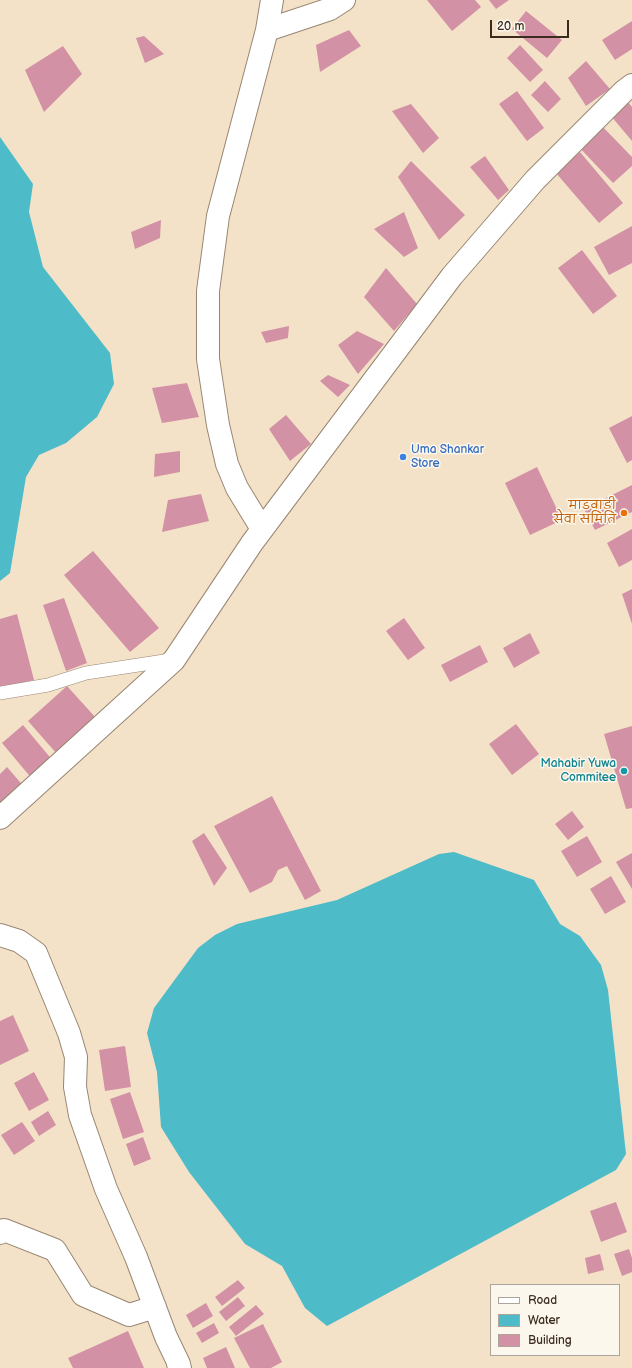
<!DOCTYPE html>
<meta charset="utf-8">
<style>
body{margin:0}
#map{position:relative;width:632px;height:1368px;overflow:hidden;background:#f4e2c8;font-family:"Balsamiq Sans",sans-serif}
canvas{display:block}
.legend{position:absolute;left:490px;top:1284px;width:130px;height:72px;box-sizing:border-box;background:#fbf7ec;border:1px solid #aea59a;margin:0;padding:5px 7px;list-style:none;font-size:12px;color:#3b2a1e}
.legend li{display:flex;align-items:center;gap:8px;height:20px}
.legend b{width:20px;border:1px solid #aea59a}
.scale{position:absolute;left:490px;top:20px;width:79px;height:18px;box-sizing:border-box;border:2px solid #3b2a1e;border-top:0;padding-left:5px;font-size:12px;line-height:14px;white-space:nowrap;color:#3b2a1e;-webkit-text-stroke:3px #fbf7ec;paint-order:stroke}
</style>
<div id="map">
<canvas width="632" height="1368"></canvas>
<ul class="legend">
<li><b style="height:5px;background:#fff"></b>Road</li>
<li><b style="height:11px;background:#4ebbc8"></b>Water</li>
<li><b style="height:11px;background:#d291a5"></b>Building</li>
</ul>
<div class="scale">20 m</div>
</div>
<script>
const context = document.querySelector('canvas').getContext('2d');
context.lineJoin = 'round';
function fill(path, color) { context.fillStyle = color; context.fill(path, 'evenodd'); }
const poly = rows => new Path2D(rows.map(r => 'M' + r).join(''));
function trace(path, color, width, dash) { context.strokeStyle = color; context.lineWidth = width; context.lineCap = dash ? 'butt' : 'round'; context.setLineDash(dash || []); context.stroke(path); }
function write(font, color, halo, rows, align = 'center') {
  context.font = font + ' "Balsamiq Sans","Playpen Sans Deva",sans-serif'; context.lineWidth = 3; context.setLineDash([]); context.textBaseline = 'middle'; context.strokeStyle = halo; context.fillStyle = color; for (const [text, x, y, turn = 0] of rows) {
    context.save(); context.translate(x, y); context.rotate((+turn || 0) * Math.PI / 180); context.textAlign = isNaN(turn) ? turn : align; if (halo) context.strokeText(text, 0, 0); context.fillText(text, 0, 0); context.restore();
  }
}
fill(poly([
 [0,137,33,184,29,212,43,267,110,353,114,384,97,417,66,443,39,455,26,477,10,573,0,581],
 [454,852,534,880,560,924,580,936,601,965,608,990,626,1154,616,1170,327,1326,305,1308,282,1266,245,1244,189,1172,161,1127,157,1072,147,1033,154,1008,198,948,215,935,237,924,337,900,439,854]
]), '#4ebbc8');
fill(poly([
 [427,0,475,0,481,7,452,31],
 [489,0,509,0,496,9],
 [526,11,562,40,547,58,512,29],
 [632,21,632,49,615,60,602,40],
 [349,30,361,46,320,72,316,45],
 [144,36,164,54,145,63,136,38],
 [520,45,543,70,530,82,507,58],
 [63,46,82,74,44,112,25,70],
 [586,61,610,89,586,106,568,78],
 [545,81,561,99,548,112,531,95],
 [517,91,544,128,527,141,499,104],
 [628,102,632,107,632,141,611,116],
 [411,104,439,138,423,153,392,111],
 [600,124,632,157,632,166,613,183,577,145],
 [580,152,623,203,599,223,556,173],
 [485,156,509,190,498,200,470,167],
 [411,161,465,215,439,240,398,177],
 [404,212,418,248,404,257,374,229],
 [161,220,160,238,135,249,131,232],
 [632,226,632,263,609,275,594,247],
 [582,250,617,296,593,314,558,268],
 [386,268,417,304,394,331,364,297],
 [289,326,288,338,266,343,261,332],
 [357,331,384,344,358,374,338,345],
 [328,375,350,385,338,397,320,381],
 [187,383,199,417,162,423,152,388],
 [286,415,311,444,290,461,269,429],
 [632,416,632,460,627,463,609,428],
 [180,451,180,472,154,477,155,454],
 [537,467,562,520,530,535,505,483],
 [632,485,632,512,595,530,584,509],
 [201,494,209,521,162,532,168,500],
 [632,529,632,560,619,567,607,543],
 [93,551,159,628,130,652,64,575],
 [632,589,632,624,622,594],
 [64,598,87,663,66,671,43,605],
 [17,614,34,680,0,688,0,619],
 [404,618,425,648,408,660,386,631],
 [530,633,540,653,514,668,503,648],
 [480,645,488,662,450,682,441,665],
 [67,686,96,718,57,754,28,721],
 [516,724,539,754,512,775,489,744],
 [23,725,54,762,33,780,2,743],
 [632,726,632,808,626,809,604,734],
 [7,767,26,789,0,804,0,774],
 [272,796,321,891,305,900,287,866,278,870,272,882,250,893,214,826],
 [572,811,584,827,568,840,555,824],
 [204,833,227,868,214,886,192,841],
 [587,836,602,862,577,877,561,851],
 [632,853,632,889,616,862],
 [611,876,626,902,605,914,590,889],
 [13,1015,29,1051,0,1065,0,1021],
 [125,1046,131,1087,105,1091,99,1050],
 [34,1072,49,1100,29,1111,14,1083],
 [130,1092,144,1132,123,1139,110,1099],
 [48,1111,56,1125,39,1136,31,1122],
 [22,1122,35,1141,14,1155,1,1135],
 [143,1137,151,1159,134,1166,126,1144],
 [616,1202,627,1232,601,1242,590,1211],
 [629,1249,632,1258,632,1272,622,1276,614,1254],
 [600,1254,604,1270,588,1274,585,1258],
 [238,1280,245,1288,222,1306,215,1297],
 [238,1297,245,1306,226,1321,219,1312],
 [206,1303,213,1316,193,1328,186,1315],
 [256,1305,264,1314,236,1336,229,1327],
 [214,1323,219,1333,202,1343,196,1333],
 [263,1324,282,1362,271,1368,250,1368,234,1338],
 [128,1331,144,1368,73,1368,68,1358],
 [226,1347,235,1368,207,1368,203,1358]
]), '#d291a5');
const lane = poly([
 [0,693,48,685,86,673,171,660]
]);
const street = poly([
 [267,30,330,9,344,0],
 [262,529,237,488,227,464,218,425,208,359,208,291,218,216,267,30,272,0],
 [0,818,174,660,252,543,452,276,535,180,624,91,632,85],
 [0,935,19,941,36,953,69,1033,76,1057,75,1087,80,1115,106,1189,136,1257,166,1337,179,1364,178,1364,180,1368],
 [0,1233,4,1230,55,1250,83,1295,129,1315,155,1307]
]);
trace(lane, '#988673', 14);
trace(street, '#988673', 24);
trace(lane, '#fff', 13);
trace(street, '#fff', 22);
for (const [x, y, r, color] of [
 [403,457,4,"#3f7fe0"],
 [624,513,4,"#e8710a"],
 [624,771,4,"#0f9aa8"]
]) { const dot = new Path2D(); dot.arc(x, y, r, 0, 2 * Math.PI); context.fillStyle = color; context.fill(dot); trace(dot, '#fbf7ec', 1.5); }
write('12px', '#366cbe', '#fbf7ec', [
 ["Uma Shankar",411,450],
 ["Store",411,464]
], 'left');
write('12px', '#c56008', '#fbf7ec', [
 ["माडवाडी",616,506],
 ["सेवा समिति",616,520]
], 'right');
write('12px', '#0d838f', '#fbf7ec', [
 ["Mahabir Yuwa",616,764],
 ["Commitee",616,778]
], 'right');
</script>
